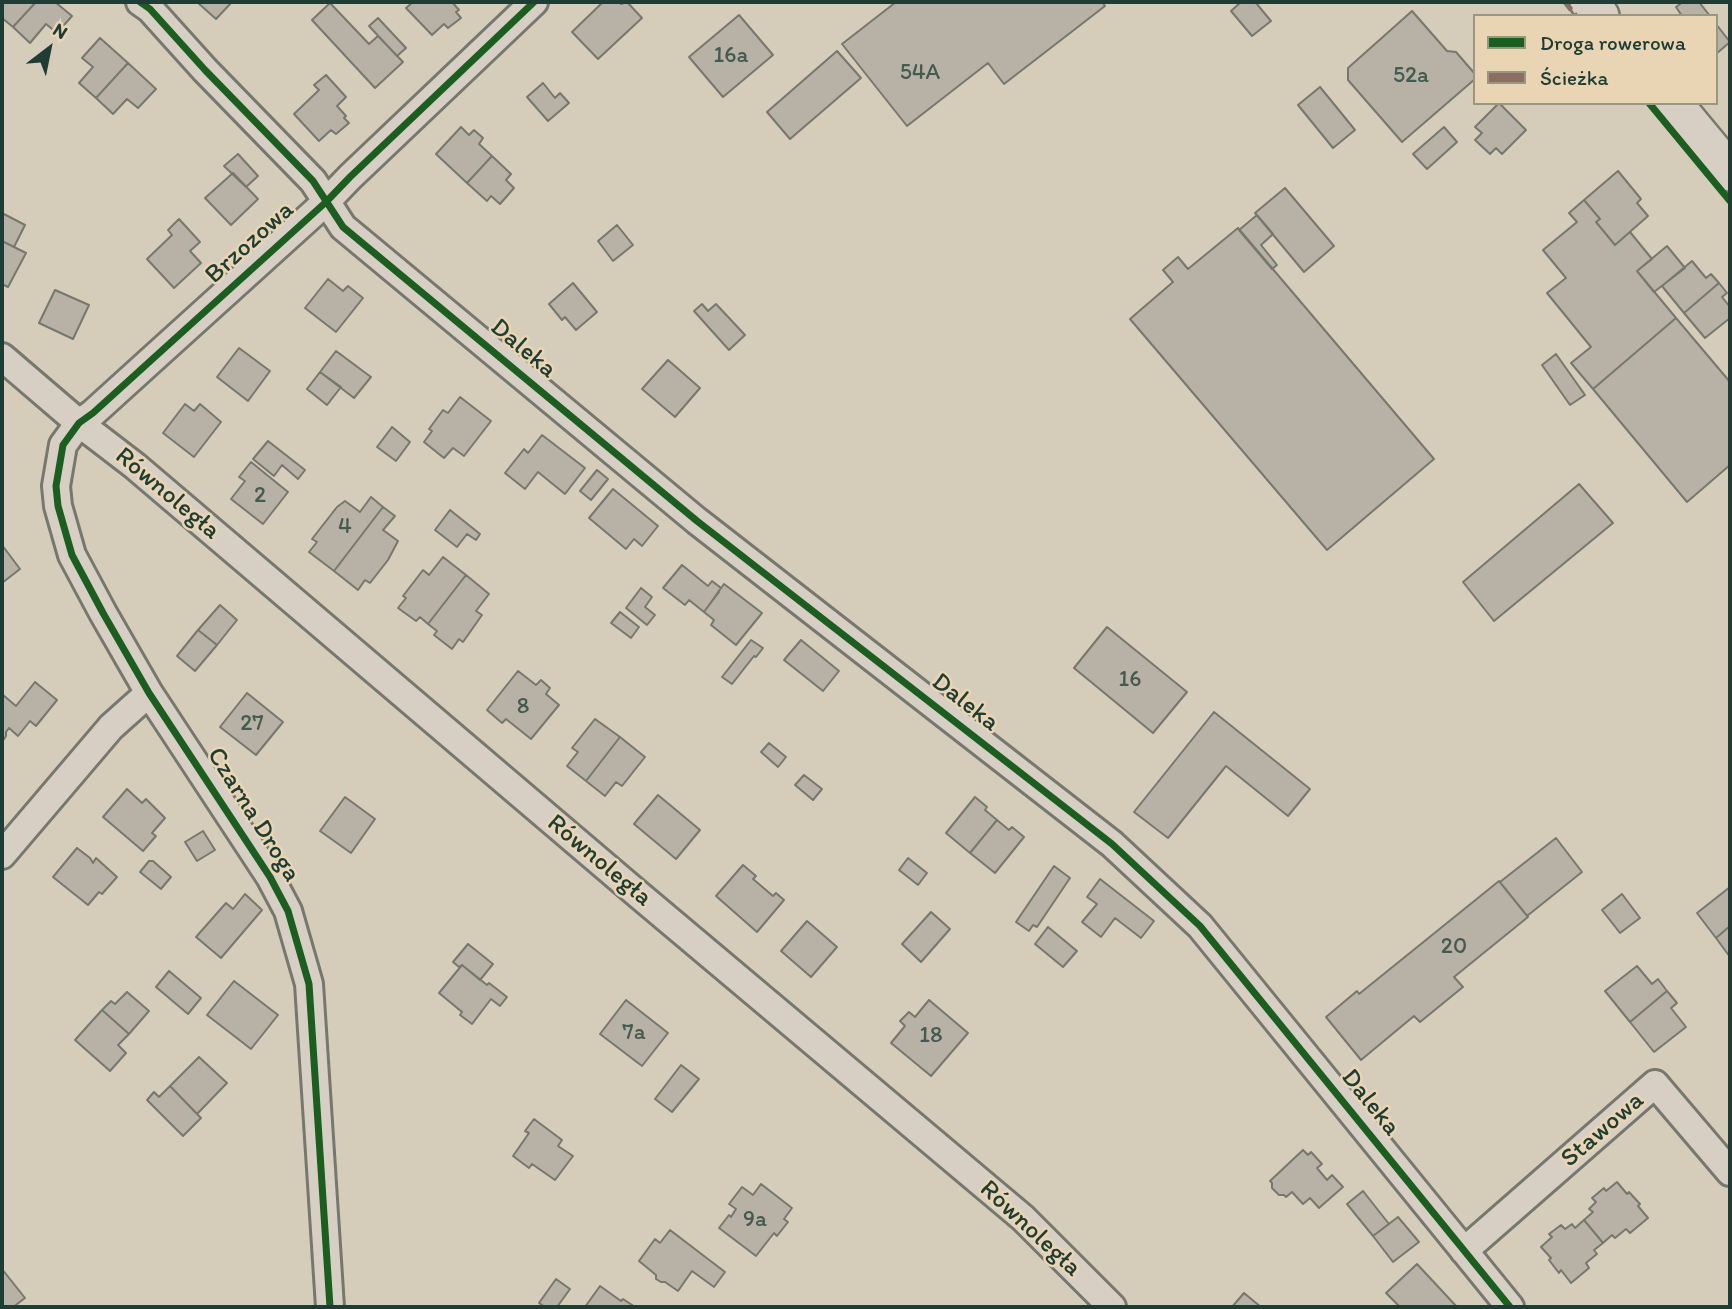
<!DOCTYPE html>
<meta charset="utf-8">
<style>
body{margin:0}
#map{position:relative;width:1732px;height:1309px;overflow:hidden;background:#d5ccba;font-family:Itim,sans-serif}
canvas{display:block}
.frame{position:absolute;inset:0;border:4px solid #1f3d34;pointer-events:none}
.legend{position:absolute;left:1473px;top:14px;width:245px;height:91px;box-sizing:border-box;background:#e9d5b3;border:2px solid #989880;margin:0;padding:9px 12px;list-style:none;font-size:21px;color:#1f3d34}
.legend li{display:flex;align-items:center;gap:14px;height:35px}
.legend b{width:35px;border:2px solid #989880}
.north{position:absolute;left:14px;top:14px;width:70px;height:70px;-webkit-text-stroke:5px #e9d5b3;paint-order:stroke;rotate:32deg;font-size:19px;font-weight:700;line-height:28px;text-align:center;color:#1f3d34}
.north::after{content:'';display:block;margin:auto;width:24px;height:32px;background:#1f3d34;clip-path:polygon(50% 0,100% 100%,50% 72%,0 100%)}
</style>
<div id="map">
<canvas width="1732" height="1309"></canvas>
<div class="frame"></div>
<ul class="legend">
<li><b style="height:9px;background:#1b5e20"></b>Droga rowerowa</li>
<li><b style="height:9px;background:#8d6e63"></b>Ścieżka</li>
</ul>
<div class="north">N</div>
</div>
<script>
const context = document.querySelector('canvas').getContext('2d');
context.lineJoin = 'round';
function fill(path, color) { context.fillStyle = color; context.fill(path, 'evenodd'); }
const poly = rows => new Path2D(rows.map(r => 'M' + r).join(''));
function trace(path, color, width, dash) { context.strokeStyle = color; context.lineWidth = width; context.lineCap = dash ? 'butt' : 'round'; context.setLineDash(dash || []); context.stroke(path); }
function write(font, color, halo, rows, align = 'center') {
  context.font = font + ' Itim,sans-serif'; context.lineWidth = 5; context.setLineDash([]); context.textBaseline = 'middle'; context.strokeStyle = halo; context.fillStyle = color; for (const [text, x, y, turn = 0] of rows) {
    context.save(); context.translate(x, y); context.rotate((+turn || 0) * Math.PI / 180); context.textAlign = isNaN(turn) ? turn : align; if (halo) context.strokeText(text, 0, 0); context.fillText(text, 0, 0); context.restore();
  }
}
const building = poly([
 [4,2,36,2,13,27,2,18,2,4,4,2],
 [36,2,55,2,72,16,57,33,46,24,30,43,13,27,36,2],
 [197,2,232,2,216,19,197,2],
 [413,2,452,2,459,10,456,12,461,18,448,28,444,24,432,35,406,8,413,2],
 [603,2,618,2,621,4,627,2,642,18,598,59,572,32,603,2],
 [896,2,1102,2,1105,6,1004,84,988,63,907,126,842,44,896,2],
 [1241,2,1258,2,1256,3,1271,21,1252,36,1231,11,1241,2],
 [1683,2,1699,2,1710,16,1682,16,1676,7,1683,2],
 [330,3,369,44,378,36,403,62,375,88,312,20,330,3],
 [1412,11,1447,51,1456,52,1475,74,1475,79,1402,142,1348,80,1348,68,1412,11],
 [739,15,773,55,723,97,689,57,739,15],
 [378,18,406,48,397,56,369,26,378,18],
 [1716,24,1730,42,1716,54,1716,24],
 [100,38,128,63,96,98,79,83,93,67,82,58,100,38],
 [837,51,861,78,790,139,767,112,837,51],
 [128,63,156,89,138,108,127,99,113,114,96,98,128,63],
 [326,75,346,97,337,106,346,116,344,118,349,123,336,134,331,130,319,141,294,114,319,90,314,85,326,75],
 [543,83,555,98,560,93,569,103,548,121,527,97,543,83],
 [1320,87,1355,130,1333,148,1298,105,1320,87],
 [1499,103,1526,130,1502,154,1496,148,1490,154,1475,140,1482,133,1475,127,1499,103],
 [461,127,469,135,474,130,483,138,479,144,492,156,467,183,436,154,461,127],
 [1444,127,1457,142,1427,169,1413,154,1444,127],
 [238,154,258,176,246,187,224,166,238,154],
 [492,156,511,174,506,180,514,188,500,204,491,196,487,201,467,183,492,156],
 [1618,171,1641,199,1637,203,1648,216,1615,245,1596,222,1600,219,1584,200,1618,171],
 [233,173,258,199,231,225,205,198,233,173],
 [1285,188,1334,246,1304,272,1255,213,1285,188],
 [1584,200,1600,219,1596,222,1615,245,1630,232,1652,259,1637,271,1676,318,1593,389,1571,363,1591,347,1547,293,1566,278,1543,250,1577,222,1569,213,1584,200],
 [2,213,25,225,14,247,2,241,2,213],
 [1257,215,1273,234,1261,245,1277,265,1272,269,1239,230,1257,215],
 [179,219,200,242,190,251,201,263,174,288,147,259,172,235,168,230,179,219],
 [617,225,633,245,613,261,598,241,617,225],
 [1238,228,1434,459,1327,550,1130,319,1173,282,1163,270,1178,257,1188,269,1238,228],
 [2,241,26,253,8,287,2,284,2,241],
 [1667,246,1685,268,1654,292,1637,271,1667,246],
 [1692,261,1706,278,1711,274,1719,283,1684,313,1662,286,1692,261],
 [328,279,343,291,348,286,363,298,336,332,305,308,328,279],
 [573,283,597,312,576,330,565,317,562,320,549,304,573,283],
 [1719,283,1727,293,1722,297,1730,307,1730,318,1705,338,1684,313,1719,283],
 [55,290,89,305,73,339,39,323,55,290],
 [702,304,708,311,716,304,745,335,729,350,694,311,702,304],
 [1676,318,1730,382,1730,465,1687,502,1593,389,1676,318],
 [239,348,270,371,248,401,217,377,239,348],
 [336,351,371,377,354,398,320,372,336,351],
 [1556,354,1585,395,1570,405,1542,365,1556,354],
 [668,360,700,388,675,417,642,389,668,360],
 [320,372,341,387,327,405,307,389,320,372],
 [460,397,491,421,464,456,453,448,444,458,424,442,432,431,429,429,443,410,448,413,460,397],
 [185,404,194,411,200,404,221,422,194,457,163,433,185,404],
 [392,427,410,442,396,461,377,447,392,427],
 [542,435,585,468,565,494,538,472,525,489,505,473,524,449,528,453,542,435],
 [268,441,305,470,298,479,282,465,274,476,253,459,268,441],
 [251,462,288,492,263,524,231,499,245,481,239,477,251,462],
 [597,470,608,479,591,500,580,491,597,470],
 [1579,484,1613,523,1494,621,1463,582,1579,484],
 [613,489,658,526,642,546,634,539,626,549,589,518,613,489],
 [371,497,383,507,334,571,309,552,317,542,312,539,337,507,345,501,360,512,371,497],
 [383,507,395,516,383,530,398,541,388,560,370,583,365,580,358,590,334,571,383,507],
 [450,510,480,534,476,540,467,534,457,547,435,530,450,510],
 [2,545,20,569,2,583,2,545],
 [443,557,466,575,428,624,420,617,416,621,398,608,406,598,403,596,423,570,429,575,443,557],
 [682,565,708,586,712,581,721,588,718,592,719,592,704,612,689,600,685,605,663,588,682,565],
 [466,575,489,594,476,611,482,615,463,642,459,639,452,649,434,635,437,631,428,624,466,575],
 [724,584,762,613,736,645,711,625,714,620,704,612,724,584],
 [641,588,652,597,645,607,655,615,647,625,626,608,641,588],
 [220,605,237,620,217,645,198,630,220,605],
 [620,612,639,627,631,638,611,623,620,612],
 [1107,627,1187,692,1153,733,1074,668,1107,627],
 [198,630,217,645,195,671,177,656,198,630],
 [751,640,763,648,756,657,754,656,732,684,722,677,751,640],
 [801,640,839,671,823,691,784,660,801,640],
 [518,671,536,685,541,680,550,688,546,694,559,705,531,739,506,719,502,723,487,710,518,671],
 [35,682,57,700,36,726,30,721,18,736,9,728,6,732,6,736,2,742,2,697,3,695,16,706,35,682],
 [247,693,283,722,256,755,220,727,247,693],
 [1214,712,1310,789,1288,816,1226,766,1168,838,1134,812,1214,712],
 [595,719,620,737,586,781,567,766,578,752,572,748,595,719],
 [620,737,645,757,622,786,616,782,605,796,586,781,620,737],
 [769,743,786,757,778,767,761,752,769,743],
 [804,775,822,789,813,800,795,785,804,775],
 [127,789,142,803,146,799,165,818,152,833,156,836,143,851,103,817,127,789],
 [658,795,700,830,676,859,634,824,658,795],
 [345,797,375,819,351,853,320,831,345,797],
 [975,797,987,807,985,810,997,820,970,853,946,833,975,797],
 [997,820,1009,830,1012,827,1024,837,995,873,970,853,997,820],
 [203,831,215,850,197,861,185,842,203,831],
 [1556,838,1582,872,1527,916,1500,882,1556,838],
 [77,848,90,858,93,863,96,858,117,877,102,894,99,892,88,905,53,877,77,848],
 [908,858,927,873,918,885,899,870,908,858],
 [149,861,153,861,171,877,161,889,140,872,149,861],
 [743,865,756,876,753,879,773,896,776,893,784,900,757,932,716,896,743,865],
 [1054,866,1070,878,1037,927,1033,925,1029,931,1016,922,1054,866],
 [1100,879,1154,921,1141,938,1115,918,1101,937,1082,922,1097,904,1087,897,1100,879],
 [1499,881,1528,917,1454,977,1463,987,1420,1022,1414,1016,1361,1060,1326,1017,1357,991,1359,994,1499,881],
 [1730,887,1730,926,1716,938,1697,913,1730,887],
 [245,894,262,910,221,958,196,937,226,903,233,909,245,894],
 [1622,894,1640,918,1620,933,1602,910,1622,894],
 [931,912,950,929,921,962,902,944,931,912],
 [807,921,837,947,811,977,781,951,807,921],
 [1730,926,1730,957,1716,938,1730,926],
 [1048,927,1077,951,1063,967,1035,944,1048,927],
 [468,944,493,964,480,980,462,965,459,967,453,962,468,944],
 [462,965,487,985,489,983,507,997,500,1006,491,999,472,1024,460,1015,462,1012,439,993,462,965],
 [1637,966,1652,984,1658,979,1667,991,1630,1022,1605,991,1637,966],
 [169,971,201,998,188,1014,156,987,169,971],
 [234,981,278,1015,251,1049,207,1015,234,981],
 [1667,991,1677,1003,1671,1008,1686,1027,1654,1052,1630,1022,1667,991],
 [127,992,149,1011,129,1034,102,1010,111,1001,115,1004,127,992],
 [626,1000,668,1033,642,1066,600,1034,626,1000],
 [929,1000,968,1033,931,1076,891,1043,905,1026,900,1021,909,1012,915,1017,929,1000],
 [102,1010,129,1034,118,1045,126,1053,110,1071,75,1040,102,1010],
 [199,1057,227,1083,197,1114,170,1086,199,1057],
 [681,1065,699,1079,672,1112,655,1099,681,1065],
 [170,1086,201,1118,183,1136,147,1100,154,1092,159,1097,170,1086],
 [534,1119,562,1140,558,1146,573,1156,555,1180,532,1164,529,1168,513,1156,529,1133,525,1131,534,1119],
 [1303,1150,1308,1155,1311,1152,1322,1164,1317,1168,1327,1180,1332,1175,1343,1187,1319,1208,1310,1198,1303,1204,1292,1192,1286,1197,1284,1195,1279,1195,1272,1188,1272,1183,1270,1181,1303,1150],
 [1617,1182,1627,1194,1629,1192,1640,1204,1638,1206,1648,1218,1630,1233,1626,1229,1615,1238,1612,1235,1603,1243,1584,1220,1593,1212,1589,1209,1596,1202,1592,1198,1604,1188,1606,1191,1617,1182],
 [761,1184,792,1208,784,1219,788,1222,777,1236,774,1233,756,1256,719,1228,729,1215,731,1217,736,1209,729,1204,742,1187,753,1195,761,1184],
 [1363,1191,1389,1224,1373,1236,1347,1204,1363,1191],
 [1398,1217,1419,1242,1393,1262,1373,1236,1398,1217],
 [1584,1220,1603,1243,1594,1250,1597,1254,1586,1263,1589,1268,1571,1283,1561,1270,1559,1273,1549,1260,1551,1258,1541,1247,1552,1237,1549,1234,1561,1225,1565,1229,1572,1224,1575,1228,1584,1220],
 [670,1230,725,1272,714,1287,692,1271,678,1291,665,1282,661,1282,656,1279,656,1275,639,1261,655,1239,660,1243,670,1230],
 [1417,1264,1457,1307,1400,1307,1386,1293,1417,1264],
 [2,1269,25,1298,13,1307,2,1307,2,1269],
 [556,1279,570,1289,557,1307,545,1307,539,1303,556,1279],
 [600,1286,621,1301,623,1299,635,1307,585,1307,600,1286],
 [1244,1293,1261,1307,1232,1307,1244,1293]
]);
fill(building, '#b7b2a5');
trace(building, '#76786e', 2);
const minor = poly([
 [140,2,150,9,205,70,313,181,343,227,697,521,1112,844,1200,926,1510,1307],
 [2,357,79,423,135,466,639,895,1023,1218,1112,1307],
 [2,855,111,727,149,693],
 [1464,1251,1655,1084,1730,1172],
 [330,1307,309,984,288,911,270,877,149,693,103,613,72,555,58,506,56,486,63,445,79,423,93,413,147,364,326,202,350,177,534,2]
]);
const secondary = poly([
 [1589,2,1600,16],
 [1673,103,1730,172]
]);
trace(minor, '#76786e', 32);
trace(secondary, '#76786e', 42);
trace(minor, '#d7cfc3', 26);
trace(secondary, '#d7cfc3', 37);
trace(poly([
 [1565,2,1576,16]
]), '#8d6e63', 5, [10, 5]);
trace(poly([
 [140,2,150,9,205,70,313,181,343,227,697,521,1112,844,1200,926,1510,1307],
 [1649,103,1730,201],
 [330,1307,309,984,288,911,270,877,149,693,103,613,72,555,58,506,56,486,63,445,79,423,93,413,147,364,326,202,350,177,534,2]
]), '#1b5e20', 7);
write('23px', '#455a50', null, [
 ["16a",731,56],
 ["54A",920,73],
 ["52a",1411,76],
 ["2",260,496],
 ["4",345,527],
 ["16",1130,680],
 ["8",523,707],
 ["27",252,724],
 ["20",1454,947],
 ["7a",634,1033],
 ["18",931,1036],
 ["9a",755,1220]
]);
write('26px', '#1f3d34', '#e9d5b3', [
 ["Brzozowa",250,243,-42],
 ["Daleka",523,349,40],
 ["Równoległa",167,494,40],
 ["Daleka",965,703,38],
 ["Czarna Droga",253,815,58],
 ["Równoległa",599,861,40],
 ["Daleka",1370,1103,51],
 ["Stawowa",1603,1130,-41],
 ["Równoległa",1030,1229,43]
]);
</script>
